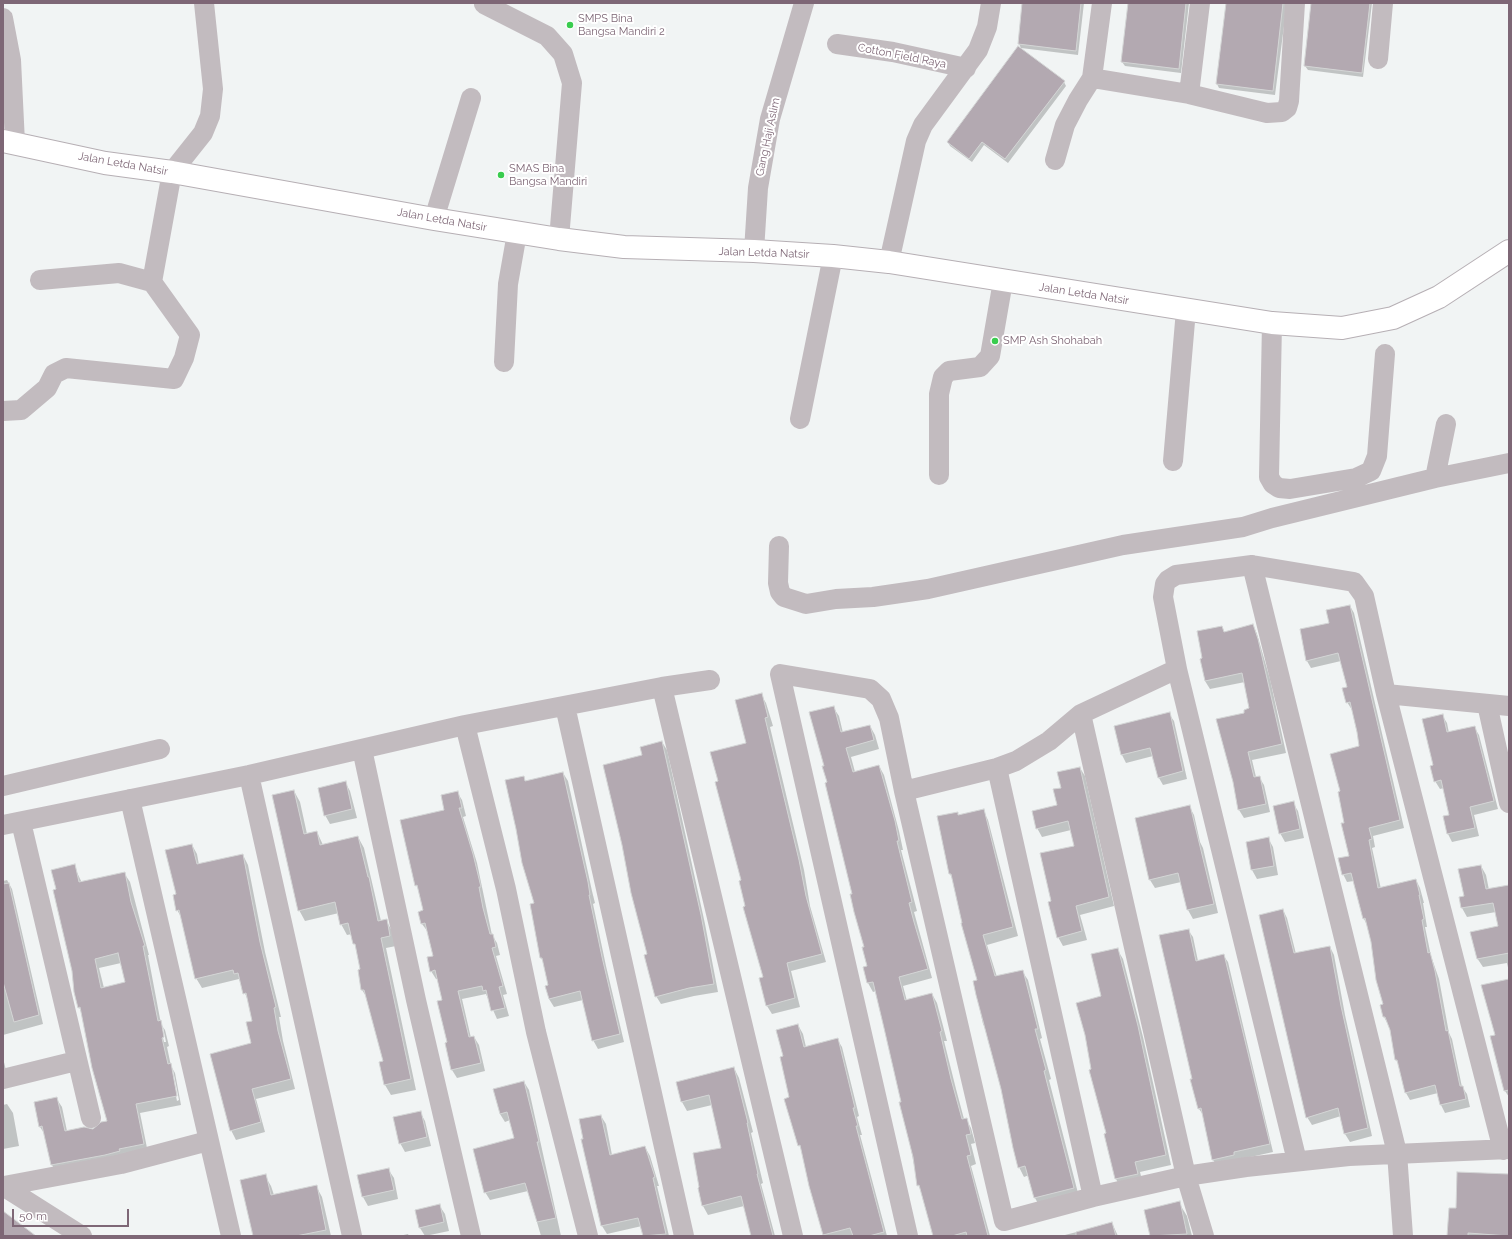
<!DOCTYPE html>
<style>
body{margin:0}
#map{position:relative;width:1512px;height:1239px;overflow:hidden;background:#f1f4f4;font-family:Raleway,sans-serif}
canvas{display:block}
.frame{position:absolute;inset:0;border:4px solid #7e6776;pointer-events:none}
.scale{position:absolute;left:12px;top:1209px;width:117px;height:18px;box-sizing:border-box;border:2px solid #7e6776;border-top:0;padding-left:5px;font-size:12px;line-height:14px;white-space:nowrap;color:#7e6776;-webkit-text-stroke:3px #fff;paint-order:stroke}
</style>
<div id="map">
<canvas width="1512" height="1239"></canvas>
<div class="frame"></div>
<div class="scale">50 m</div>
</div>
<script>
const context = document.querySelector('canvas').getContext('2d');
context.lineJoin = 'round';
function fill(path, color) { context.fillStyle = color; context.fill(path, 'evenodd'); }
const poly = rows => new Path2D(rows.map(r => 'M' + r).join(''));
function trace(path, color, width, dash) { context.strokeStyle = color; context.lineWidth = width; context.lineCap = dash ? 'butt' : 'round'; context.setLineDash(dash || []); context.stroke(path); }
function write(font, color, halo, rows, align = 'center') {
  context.font = font + ' Raleway,sans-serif'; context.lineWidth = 4; context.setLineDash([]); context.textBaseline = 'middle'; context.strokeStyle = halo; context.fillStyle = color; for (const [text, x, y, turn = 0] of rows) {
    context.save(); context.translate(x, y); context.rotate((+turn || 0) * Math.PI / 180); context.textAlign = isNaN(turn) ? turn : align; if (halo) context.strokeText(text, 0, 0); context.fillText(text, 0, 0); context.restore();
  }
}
fill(poly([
 [1024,3,1084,3,1078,55,1021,48,1019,44],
 [1129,3,1189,3,1181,73,1125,66,1122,62],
 [1227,3,1287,3,1275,95,1219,88,1217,84],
 [1312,3,1372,3,1363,77,1308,70,1305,66],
 [1064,82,1066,86,1008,163,984,145,972,162,950,146,948,142],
 [1350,606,1354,613,1404,828,1373,836,1375,847,1372,848,1381,889,1416,880,1420,888,1424,903,1423,903,1427,927,1425,927,1431,956,1439,979,1449,1033,1452,1039,1462,1087,1467,1094,1470,1107,1445,1113,1441,1105,1438,1093,1410,1100,1406,1093,1399,1065,1396,1060,1391,1030,1384,1017,1384,1005,1368,927,1364,919,1354,881,1347,882,1343,874,1350,857,1341,792,1360,746,1352,710,1347,702,1348,687,1341,661,1311,668,1307,661,1330,623],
 [1253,625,1257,634,1270,679,1286,753,1252,760,1256,777,1259,777,1264,785,1270,812,1244,818,1239,810,1245,713,1250,709,1245,682,1210,689,1205,681,1203,659,1222,627,1225,633],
 [761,695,766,703,773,726,770,727,804,870,810,906,826,962,791,971,800,1007,772,1014,767,1006,764,977,719,782,748,743],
 [833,707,839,716,843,733,870,726,875,735,879,749,851,757,855,772,879,766,884,775,899,831,903,850,901,850,917,911,914,912,932,978,903,986,907,1001,932,994,937,1003,947,1041,944,1041,956,1089,964,1119,966,1119,971,1128,975,1143,971,1144,976,1164,971,1166,990,1236,933,1236,922,1192,918,1185,902,1103,876,991,873,992,868,983,864,967,868,966,865,948,825,767],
 [1169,714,1174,721,1187,779,1163,785,1159,778,1153,756,1126,763,1122,755,1116,727],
 [1442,715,1447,723,1449,733,1474,727,1479,735,1498,809,1474,815,1479,836,1452,842,1448,834,1450,816,1444,788,1440,789,1435,781,1434,766],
 [662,742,667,750,705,924,718,992,694,996,661,1004,656,996,648,955,643,756],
 [1080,768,1085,776,1114,906,1080,915,1087,940,1063,946,1058,937,1052,902,1075,847,1071,830,1042,837,1037,828,1058,806,1062,788],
 [563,773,568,781,592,891,595,903,593,904,606,966,624,1042,598,1049,593,1040,583,1000,554,1007,549,999,550,986,544,963,541,958,523,777,526,782],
 [345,782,350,791,357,818,330,824,325,815],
 [294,791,300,802,307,834,317,832,323,845,358,837,364,848,381,921,386,920,392,931,396,946,386,948,416,1090,391,1095,385,1085,380,1063,385,1062,368,999,362,990,361,970,357,948,352,934,347,935,341,924,339,913,305,921,299,910],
 [457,792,462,800,466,816,463,817,477,863,492,935,497,943,500,955,496,956,507,994,503,995,509,1016,497,1019,486,994,462,999,471,1038,474,1037,479,1045,485,1071,457,1078,452,1070,443,1000,438,979,436,979,431,971,434,956,428,932,422,924,425,911,421,894,416,885,446,811],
 [1293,803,1298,811,1304,838,1285,842,1280,833],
 [1189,806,1194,815,1200,842,1203,848,1218,913,1193,919,1188,910,1181,882,1155,888,1150,880],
 [983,810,988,820,1018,936,987,945,997,977,1022,971,1028,980,1042,1038,1040,1039,1051,1079,1049,1080,1079,1197,1040,1207,1035,1198,1029,1175,1024,1177,1019,1167,992,1047,987,1031,983,1024,974,982,979,981,953,880,950,874,938,817,957,813,959,816],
 [1268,838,1273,847,1278,875,1257,879,1252,870],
 [192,845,197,854,199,865,243,855,248,865,265,952,281,1017,279,1017,283,1041,295,1089,256,1099,265,1132,236,1140,231,1130,252,1044,254,1021,249,1003,239,979,202,988,196,978,183,920,177,910,178,895],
 [74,866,82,883,124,873,130,882,149,955,148,955,161,1024,165,1030,169,1046,167,1047,171,1066,175,1073,181,1105,140,1113,148,1153,57,1174,52,1165,46,1136,40,1127,35,1103,56,1098,62,1107,67,1131,94,1130,108,1122,82,1014,79,1007,57,890],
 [121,963,126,982,104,988,99,968],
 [160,1025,163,1027,166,1042,164,1042],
 [170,1067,173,1070,179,1100,177,1101],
 [1481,866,1486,875,1489,890,1509,886,1509,972,1507,963,1483,967,1477,958,1499,927,1496,912,1467,917,1462,908,1460,897,1465,896],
 [7,880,12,889,43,1024,3,1035,3,881],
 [1283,910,1287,918,1296,954,1330,947,1334,955,1345,1015,1372,1136,1350,1142,1345,1134,1341,1116,1312,1125,1307,1117],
 [1188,930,1193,937,1198,961,1223,955,1228,962,1273,1152,1237,1160,1218,1167,1213,1160,1204,1116,1199,1109,1192,1080,1193,1080],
 [1117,949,1123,959,1143,1037,1171,1165,1140,1172,1143,1184,1121,1189,1116,1179,1105,1135,1107,1134,1086,1035,1102,997],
 [1509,980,1509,1097,1505,1091,1491,1037,1496,1036],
 [798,1025,803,1034,806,1047,837,1039,842,1047,859,1116,857,1117,862,1135,860,1135,887,1236,824,1236,803,1152,799,1145,784,1057],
 [3,1058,6,1070,3,1070],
 [734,1068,739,1078,753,1132,751,1133,763,1183,761,1184,775,1236,751,1236,744,1206,708,1215,703,1206,722,1149,712,1105,687,1111,682,1102,677,1083],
 [524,1082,529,1090,561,1236,541,1236,528,1191,490,1200,485,1192,515,1139,510,1120,505,1122,500,1114],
 [7,1104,13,1113,19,1146,3,1149,3,1105],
 [420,1112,425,1121,431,1146,405,1152,400,1143],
 [601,1116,606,1124,612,1155,645,1147,650,1156,659,1186,657,1186,669,1236,645,1236,642,1226,607,1234,602,1226,582,1140,584,1140],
 [388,1169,394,1178,398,1199,368,1206,363,1197],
 [1509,1171,1509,1236,1448,1236,1457,1209,1508,1175],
 [265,1176,271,1186,274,1195,316,1186,322,1197,331,1236,253,1236,242,1181],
 [1179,1203,1187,1216,1192,1236,1151,1236,1146,1210],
 [439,1205,445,1214,449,1231,425,1236,420,1228],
 [1112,1223,1118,1236,1061,1236],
 [408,1234,409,1236,399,1236]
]), '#0003');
const building = poly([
 [1022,3,1081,3,1076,51,1018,44,1022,3],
 [1128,3,1186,3,1179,69,1121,62,1128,3],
 [1226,3,1283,3,1273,91,1216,84,1226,3],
 [1311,3,1370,3,1362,73,1304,66,1311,3],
 [1018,46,1065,81,1005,159,982,142,969,159,947,142,1018,46],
 [1350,605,1400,820,1369,828,1372,839,1369,840,1378,888,1416,879,1420,895,1419,895,1424,919,1422,920,1428,953,1430,952,1435,971,1446,1031,1448,1030,1460,1086,1463,1086,1466,1099,1440,1105,1435,1085,1405,1093,1397,1060,1395,1060,1390,1030,1385,1017,1383,1017,1380,1005,1383,1004,1376,980,1371,942,1365,918,1363,919,1351,873,1342,875,1338,858,1349,856,1341,823,1344,823,1338,792,1340,791,1330,754,1359,746,1357,732,1350,702,1346,703,1342,688,1347,687,1338,653,1306,661,1300,629,1329,623,1326,610,1350,605],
 [1253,624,1258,639,1282,744,1248,752,1254,777,1260,776,1266,804,1238,810,1233,782,1216,719,1244,713,1244,710,1249,708,1242,673,1205,681,1200,659,1202,658,1197,631,1222,626,1224,632,1253,624],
 [762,693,768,717,765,718,799,860,806,896,822,954,787,963,795,998,766,1006,759,978,763,977,743,907,745,906,739,881,741,880,715,782,718,781,710,752,746,743,735,700,762,693],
 [834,706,841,732,870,725,874,740,846,748,853,772,879,765,895,821,899,841,897,841,912,902,909,903,914,922,928,969,899,977,905,1000,932,993,942,1031,940,1032,951,1079,962,1119,967,1118,971,1134,966,1135,971,1155,967,1156,988,1236,967,1236,966,1232,952,1236,933,1236,919,1185,917,1186,913,1157,899,1102,901,1102,884,1028,873,982,867,983,863,967,867,966,862,947,864,947,854,912,850,894,852,894,825,783,827,782,822,766,824,766,809,712,834,706],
 [1170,712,1183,771,1158,778,1150,748,1121,755,1114,726,1170,712],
 [1443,714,1447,732,1475,726,1494,801,1470,807,1475,828,1447,834,1443,816,1449,815,1441,780,1434,782,1430,766,1433,765,1422,719,1443,714],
 [662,741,701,915,714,984,689,988,655,997,644,955,647,954,631,893,622,845,603,765,642,755,640,747,662,741],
 [1080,767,1109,897,1076,906,1082,931,1057,938,1048,902,1051,901,1040,853,1074,846,1068,821,1036,829,1032,811,1057,805,1053,789,1061,788,1057,772,1080,767],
 [563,772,588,882,590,895,589,895,602,957,620,1034,592,1041,580,991,549,999,545,986,548,985,542,958,540,958,530,904,534,903,522,863,516,829,505,780,524,776,525,781,563,772],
 [346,781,352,809,324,816,318,788,346,781],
 [294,790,304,834,317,831,320,845,358,836,368,877,369,877,378,921,387,919,390,936,381,938,411,1079,384,1085,379,1062,383,1061,364,990,361,990,358,970,360,969,355,944,353,944,348,923,340,925,335,902,298,911,272,795,294,790],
 [458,791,462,808,459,808,473,854,481,887,479,887,483,908,490,934,493,934,496,947,492,948,503,986,499,987,505,1008,491,1011,486,990,483,991,482,986,458,991,469,1037,474,1036,481,1063,451,1070,445,1043,447,1042,437,1001,442,1000,435,970,430,972,427,957,433,956,425,923,421,924,418,912,423,910,417,885,415,886,400,820,444,810,441,795,458,791],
 [1294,801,1300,829,1279,834,1273,806,1294,801],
 [1190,805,1214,904,1187,910,1178,873,1149,880,1135,818,1190,805],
 [984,809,1013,927,983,935,995,976,1023,970,1038,1029,1035,1029,1046,1070,1044,1071,1074,1188,1034,1198,1025,1166,1018,1168,1013,1148,1001,1089,976,995,973,981,977,980,961,923,962,923,951,874,949,874,937,816,958,812,958,815,984,809],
 [1269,837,1274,866,1251,870,1246,842,1269,837],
 [192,844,197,864,243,854,260,942,276,1007,274,1008,278,1031,291,1079,252,1089,261,1122,230,1131,210,1054,251,1043,246,1022,252,1021,246,993,243,994,238,973,234,974,233,970,195,979,179,910,176,911,173,895,176,894,165,850,192,844],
 [75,864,79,882,125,872,131,902,145,946,143,946,158,1021,161,1020,164,1037,162,1038,168,1064,171,1063,177,1096,136,1104,144,1144,119,1149,120,1151,105,1155,51,1165,42,1126,39,1127,34,1102,57,1097,65,1131,84,1127,93,1129,101,1122,107,1121,92,1068,80,1007,78,1008,74,992,72,971,53,890,56,889,51,870,75,864],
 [118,953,125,982,101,988,95,959,118,953],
 [1481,865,1486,889,1509,885,1509,953,1477,959,1470,932,1498,926,1493,903,1461,908,1459,897,1464,896,1458,869,1481,865],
 [9,883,39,1015,14,1022,3,982,3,884,9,883],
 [1283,909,1294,953,1330,946,1341,1006,1368,1128,1344,1134,1338,1108,1306,1118,1259,915,1283,909],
 [1189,929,1196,961,1224,954,1270,1144,1234,1152,1234,1155,1212,1160,1201,1108,1198,1109,1190,1079,1192,1079,1159,935,1189,929],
 [1118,948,1138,1026,1166,1155,1135,1162,1138,1174,1115,1179,1104,1134,1106,1133,1089,1070,1091,1069,1085,1035,1076,1003,1101,996,1091,954,1118,948],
 [1509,979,1509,1090,1504,1091,1490,1036,1495,1035,1481,985,1509,979],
 [798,1024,804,1047,838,1038,855,1108,853,1108,858,1126,856,1126,884,1232,869,1236,853,1236,850,1228,823,1235,809,1186,800,1145,798,1146,784,1099,789,1097,780,1057,783,1056,776,1030,798,1024],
 [734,1067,748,1123,747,1123,758,1174,757,1174,773,1236,751,1236,741,1196,702,1206,698,1188,699,1187,693,1153,721,1148,709,1095,681,1102,676,1082,734,1067],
 [524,1081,539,1142,537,1142,556,1218,537,1222,525,1183,484,1193,473,1149,514,1138,507,1112,500,1114,493,1089,524,1081],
 [421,1111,427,1137,399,1144,393,1117,421,1111],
 [601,1115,610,1155,645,1146,655,1177,653,1178,666,1234,643,1236,638,1218,601,1226,581,1139,583,1139,579,1119,601,1115],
 [389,1168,394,1190,362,1197,357,1175,389,1168],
 [1457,1172,1509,1174,1509,1236,1468,1233,1468,1236,1447,1236,1449,1208,1456,1208,1457,1172],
 [266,1174,271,1195,317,1185,326,1230,296,1236,253,1236,240,1180,266,1174],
 [1180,1201,1187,1234,1150,1236,1144,1210,1180,1201],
 [440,1204,444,1222,419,1228,415,1210,440,1204],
 [3,1211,15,1220,36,1236,3,1236,3,1211],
 [1112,1222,1116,1236,1076,1236,1076,1232,1112,1222]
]);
fill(building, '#b3a9b1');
trace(building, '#d3d5d5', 1);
const major = poly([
 [3,141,105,163,172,172,434,219,559,239,624,247,754,251,833,256,889,262,1272,323,1342,328,1393,318,1439,297,1509,251]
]);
trace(major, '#b6afb4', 24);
trace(poly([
 [484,4,547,36,563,54,572,83,559,239],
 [3,18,11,60,15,143],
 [837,44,893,52,966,68],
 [1378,59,1383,3],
 [1092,78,1189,94,1267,113,1282,112,1287,108,1289,101,1295,3],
 [1189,94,1200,3],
 [1055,160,1065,125,1078,100,1092,78,1102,3],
 [434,219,471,98],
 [754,251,758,188,770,119,804,3],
 [889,262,916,141,923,125,978,50,987,27,991,3],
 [40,280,119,273,152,282],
 [1272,323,1269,477,1273,484,1279,488,1290,489,1356,478,1371,471,1377,456,1385,354],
 [504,362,508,284,517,233],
 [3,411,21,410,47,388,54,374,66,368,174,379,184,358,190,335,152,282,172,172,203,133,210,116,213,89,204,3],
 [800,419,833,256],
 [1173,461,1186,310],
 [939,475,939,394,943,377,949,371,980,367,990,356,1003,281],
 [1435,478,1446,424],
 [779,546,778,583,780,592,784,597,806,604,836,599,873,597,928,589,1123,545,1243,527,1272,518,1435,478,1509,463],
 [1252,565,1397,1153,1403,1236],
 [1177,669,1297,1161],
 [662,687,793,1236],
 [1386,694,1503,1150],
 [1487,704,1509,803],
 [565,706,684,1236],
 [1081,714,1186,1176,1204,1236],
 [465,725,506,889,536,1032,588,1236],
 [362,749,416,1000,471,1236],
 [997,768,1093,1197],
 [249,775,352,1236],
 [3,786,160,749],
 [904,791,1004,1221,1093,1197,1186,1176,1246,1167,1349,1156,1509,1149],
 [130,799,231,1236],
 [21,822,91,1118],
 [3,825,249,775,465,725,662,687,710,680],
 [3,1079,76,1061],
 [3,1186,82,1236],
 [4,1186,121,1164,208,1141],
 [908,1236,780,674,870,689,881,699,889,718,904,791,997,768,1016,761,1049,741,1081,714,1177,669,1163,597,1165,584,1168,580,1176,575,1252,565,1354,582,1364,596,1386,694,1509,706]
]), '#c2bbbf', 20);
trace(major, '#fff', 22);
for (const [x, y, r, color] of [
 [570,25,4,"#39cc4e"],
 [501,175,4,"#39cc4e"],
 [995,341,4,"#39cc4e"]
]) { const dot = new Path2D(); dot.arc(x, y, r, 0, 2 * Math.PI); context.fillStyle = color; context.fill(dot); trace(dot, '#fff', 1.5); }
write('11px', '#7e6776', '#fff', [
 ["SMPS Bina",578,19],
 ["Bangsa Mandiri 2",578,32],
 ["SMAS Bina",509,169],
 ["Bangsa Mandiri",509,182],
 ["SMP Ash Shohabah",1003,341]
], 'left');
write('11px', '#7e6776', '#fff', [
 ["Cotton Field Raya",902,56,11],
 ["Gang Haji Aslim",768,137,-78],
 ["Jalan Letda Natsir",123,164,10],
 ["Jalan Letda Natsir",442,220,10],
 ["Jalan Letda Natsir",764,253,2],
 ["Jalan Letda Natsir",1084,294,9]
]);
</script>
